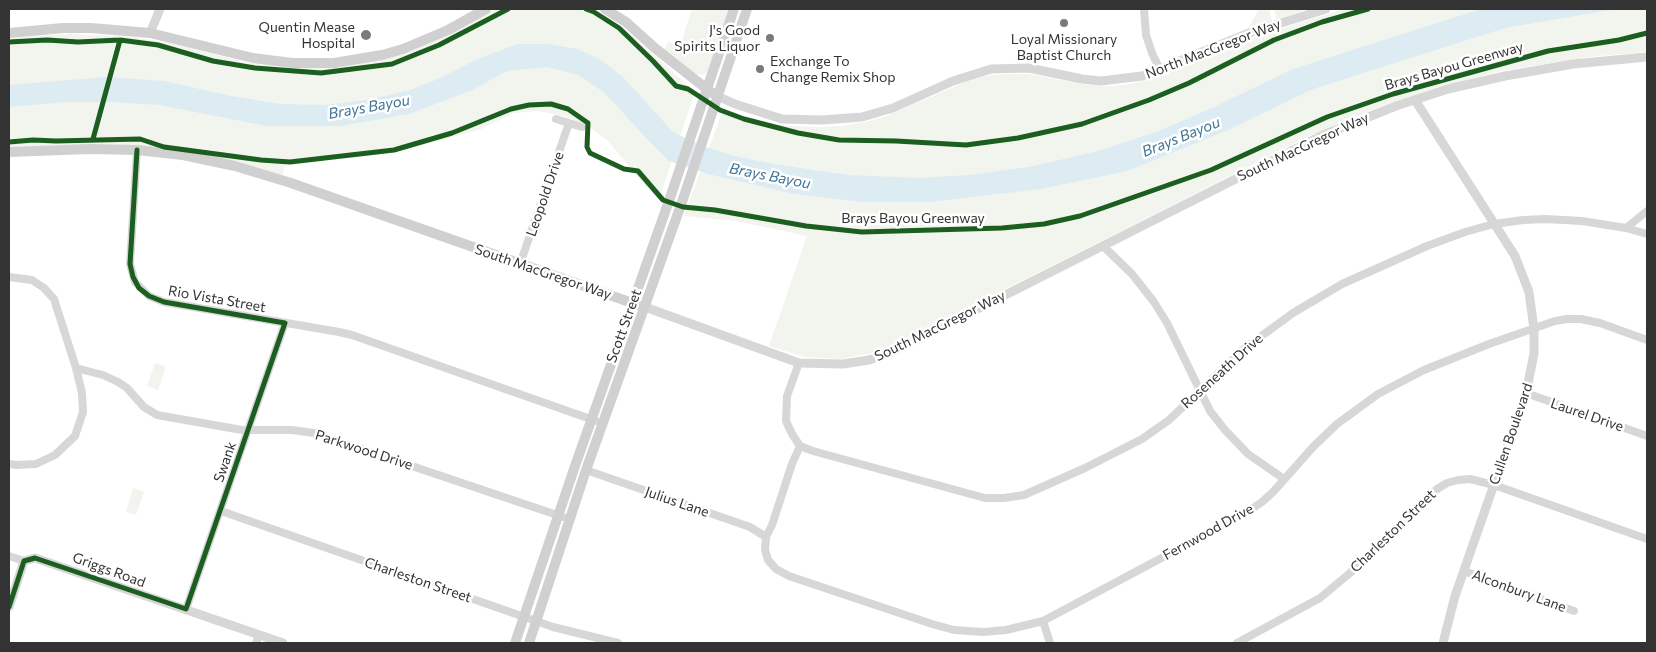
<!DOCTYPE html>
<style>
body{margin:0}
#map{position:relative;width:1656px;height:652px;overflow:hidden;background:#fff;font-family:Commissioner,sans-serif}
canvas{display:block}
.frame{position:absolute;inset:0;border:10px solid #333;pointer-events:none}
</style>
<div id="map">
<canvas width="1656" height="652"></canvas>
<div class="frame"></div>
</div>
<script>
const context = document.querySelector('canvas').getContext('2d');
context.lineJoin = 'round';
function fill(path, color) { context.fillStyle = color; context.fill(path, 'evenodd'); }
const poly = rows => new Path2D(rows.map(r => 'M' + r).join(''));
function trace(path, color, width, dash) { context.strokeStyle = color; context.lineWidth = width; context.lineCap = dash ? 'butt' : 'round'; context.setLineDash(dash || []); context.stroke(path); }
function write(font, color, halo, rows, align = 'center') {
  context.font = font + ' Commissioner,sans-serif'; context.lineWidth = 5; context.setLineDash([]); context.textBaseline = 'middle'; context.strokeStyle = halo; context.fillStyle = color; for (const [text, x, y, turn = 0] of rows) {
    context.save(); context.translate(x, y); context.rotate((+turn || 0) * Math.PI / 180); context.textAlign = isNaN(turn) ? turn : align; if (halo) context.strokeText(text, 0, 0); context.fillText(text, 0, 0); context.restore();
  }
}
fill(poly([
 [498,9,590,9,596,11,609,18,633,36,695,92,661,193,663,196,661,202,643,183,608,141,587,125,564,116,538,111,513,113,479,130,407,149,286,164,282,176,237,161,132,145,55,145,9,148,9,39,26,36,72,34,133,37,170,43,249,63,282,67,312,68,352,65,381,60,409,52,439,39,484,14],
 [692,9,731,9,707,73,703,75,696,74,664,49,669,41,679,49],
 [1259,9,1269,9,1272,21,1247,30],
 [1274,9,1302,9,1302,11,1277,19],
 [1344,9,1647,9,1647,52,1588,57,1501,71,1443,86,1381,106,1309,136,882,351,841,359,805,357,769,346,807,236,736,221,684,216,723,110,745,118,787,126,816,127,843,126,865,122,887,116,963,83,984,76,1005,74,1029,74,1088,85,1111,86,1131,84,1153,78,1258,36],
 [155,363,166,367,158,390,147,386],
 [133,488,144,492,136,515,126,512]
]), '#f1f5ed');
fill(poly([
 [1481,9,1616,9,1505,28,1313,89,1228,130,1127,171,1041,189,930,202,864,202,794,194,708,174,669,161,646,138,605,93,578,75,547,67,507,71,472,90,409,114,339,126,267,126,159,105,113,102,65,102,9,107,9,85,108,77,164,81,231,96,281,104,325,105,367,100,410,90,443,77,477,59,518,44,548,44,577,49,599,59,622,76,673,132,703,146,734,156,774,164,848,175,918,178,970,175,1029,167,1098,151,1159,131,1214,107,1293,69]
]), '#ddebf3');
trace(poly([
 [1144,9,1146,35,1152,53,1160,70],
 [556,119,582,127],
 [137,150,130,264,135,282,149,296,164,302,339,332,352,335,596,421],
 [1626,228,1647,211],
 [1103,246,1132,274,1154,302,1167,323,1210,411,1225,430,1248,454,1284,479],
 [520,264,569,123],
 [9,277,32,280,44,288,54,299,76,368,82,393,83,412,75,436,55,455,36,464,17,465,9,464],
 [799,363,787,396,786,421,792,434,800,446],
 [76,368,103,375,118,382,127,388,144,407,157,415,242,430,292,430,314,433,563,517],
 [1526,393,1647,436],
 [800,446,792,464,772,525,766,537,765,550,768,560,776,569,789,576,932,624,954,630,983,632,1006,630,1043,621,1246,513,1262,502,1273,492,1313,447,1337,424,1378,394,1424,370,1489,344,1555,321,1567,319,1581,319,1600,323,1647,340],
 [800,446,813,451,985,498,1004,498,1024,495,1085,468,1142,439,1169,420,1245,348,1293,313,1342,284,1427,246,1465,232,1494,224,1523,220,1545,219,1582,221,1626,228,1647,234],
 [586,470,750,527,766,537],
 [221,511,553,627,618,643],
 [9,556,24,561],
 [1464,571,1574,611],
 [186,609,285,323],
 [1043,621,1050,643],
 [256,643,259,635],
 [1237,643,1320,598,1350,573,1437,489,1447,483,1458,480,1470,479,1494,485,1647,539]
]), '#d7d7d7', 8);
trace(poly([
 [150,33,160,9],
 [717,96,735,104,782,119,822,120,862,117,893,108,953,81,991,69,1029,68,1082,79,1101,81,1142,76,1252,32,1326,9],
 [1415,100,1515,256,1529,292,1534,329,1534,354,1526,393,1455,596,1443,643],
 [645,307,799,363,843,364,869,360,890,353,1323,135,1396,106,1448,89,1505,76,1573,64,1647,57],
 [9,607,24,561,35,558,283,643]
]), '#d7d7d7', 9);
trace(poly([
 [605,9,626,22,656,49,712,93],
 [9,33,63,28,91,28,150,33,253,58,292,63,334,63,382,55,403,49,448,30,486,9],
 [9,152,89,149,137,150,183,155,235,166,291,183,638,305],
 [515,643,575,466,670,198,734,9],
 [529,643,586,470,682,202,747,9]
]), '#d0d0d0', 10);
trace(poly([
 [586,9,594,12,619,28,653,61,676,86,688,89,720,110,744,119,798,133,839,140,896,141,966,145,1018,138,1082,124,1149,100,1189,83,1274,40,1322,22,1368,9],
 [9,42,47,40,78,42,120,40,158,45,213,61,255,68,321,73,392,64,439,45,508,9],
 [93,139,120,40],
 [9,142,33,140,56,141,140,139,164,147,261,160,290,162,394,150,452,133,511,109,529,105,551,104,568,109,588,123,587,147,590,153,624,169,638,171,663,200,683,207,715,210,806,226,862,232,1002,228,1044,224,1080,216,1211,170,1327,117,1393,94,1548,51,1619,40,1647,33],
 [9,607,24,561,35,558,186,609,285,323,164,302,149,296,139,288,133,277,130,264,137,150]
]), '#1b5e20', 5);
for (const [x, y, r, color] of [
 [1064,23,5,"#7a7a7a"],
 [366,35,6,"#7a7a7a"],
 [770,38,5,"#7a7a7a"],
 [760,69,5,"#7a7a7a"]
]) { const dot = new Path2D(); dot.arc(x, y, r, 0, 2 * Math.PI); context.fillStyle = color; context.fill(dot); trace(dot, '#fff', 2); }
write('14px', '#333', '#fff', [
 ["Quentin Mease",355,27],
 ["Hospital",355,43],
 ["J's Good",760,30],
 ["Spirits Liquor",760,46],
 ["Loyal Missionary",1064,39,"center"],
 ["Baptist Church",1064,55,"center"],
 ["Exchange To",770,61,"left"],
 ["Change Remix Shop",770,77,"left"]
], 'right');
write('14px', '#333', '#fff', [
 ["North MacGregor Way",1213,49,-21],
 ["Brays Bayou Greenway",1454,66,-16],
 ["South MacGregor Way",1303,147,-25],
 ["Leopold Drive",545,194,-71],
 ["Brays Bayou Greenway",913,218],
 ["South MacGregor Way",543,272,19],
 ["Rio Vista Street",217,299,10],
 ["Scott Street",624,326,-70],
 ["South MacGregor Way",940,326,-26],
 ["Roseneath Drive",1222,371,-42],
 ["Laurel Drive",1587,415,19],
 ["Cullen Boulevard",1511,434,-71],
 ["Parkwood Drive",364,450,18],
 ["Swank",225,462,-71],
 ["Julius Lane",677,502,19],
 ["Charleston Street",1393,531,-44],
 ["Fernwood Drive",1208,532,-29],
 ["Griggs Road",109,570,20],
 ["Charleston Street",418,580,19],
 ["Alconbury Lane",1519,591,20]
]);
write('italic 15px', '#3f7597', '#fff', [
 ["Brays Bayou",369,107,-10],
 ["Brays Bayou",1181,137,-22],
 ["Brays Bayou",770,176,11]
]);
</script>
